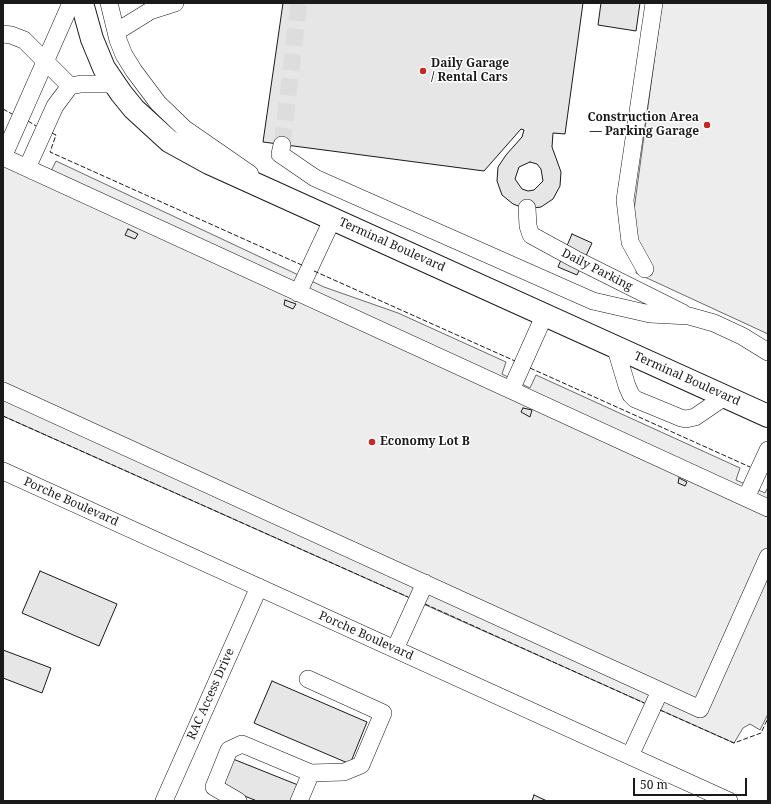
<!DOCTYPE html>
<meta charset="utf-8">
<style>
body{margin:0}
#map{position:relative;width:771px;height:804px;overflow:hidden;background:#fff;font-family:"Noto Serif",serif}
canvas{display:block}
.frame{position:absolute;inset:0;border:4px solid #1a1a1a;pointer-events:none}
.scale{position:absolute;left:633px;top:778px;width:114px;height:18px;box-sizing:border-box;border:2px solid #1a1a1a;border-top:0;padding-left:5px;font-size:12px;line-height:14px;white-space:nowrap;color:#1a1a1a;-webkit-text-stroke:3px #fff;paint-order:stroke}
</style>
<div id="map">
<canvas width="771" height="804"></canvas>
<div class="frame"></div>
<div class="scale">50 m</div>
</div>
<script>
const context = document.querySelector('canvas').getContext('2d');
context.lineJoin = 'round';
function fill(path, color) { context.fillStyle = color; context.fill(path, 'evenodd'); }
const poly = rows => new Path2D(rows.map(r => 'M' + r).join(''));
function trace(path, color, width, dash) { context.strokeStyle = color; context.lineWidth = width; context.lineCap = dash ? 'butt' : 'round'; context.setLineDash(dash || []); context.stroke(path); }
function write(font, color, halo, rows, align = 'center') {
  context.font = font + ' "Noto Serif",serif'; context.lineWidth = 3; context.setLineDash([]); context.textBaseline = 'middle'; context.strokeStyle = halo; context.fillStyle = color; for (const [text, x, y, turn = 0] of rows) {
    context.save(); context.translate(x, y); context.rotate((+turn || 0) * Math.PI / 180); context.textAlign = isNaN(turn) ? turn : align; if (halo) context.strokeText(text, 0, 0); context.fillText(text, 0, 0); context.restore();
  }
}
const parking = poly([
 [662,3,768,3,768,334,636,273,639,250,629,247,662,3],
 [3,151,51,171,56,161,324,287,398,313,506,362,502,374,530,388,536,375,740,468,736,480,765,493,768,487,768,576,766,581,768,582,768,714,760,730,750,724,743,728,734,743,3,416,3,151]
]);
fill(parking, '#ededed');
trace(parking, '#6a6a6a', 1);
const building = poly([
 [283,3,583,3,565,134,553,133,552,147,561,172,560,186,553,199,541,207,526,209,513,204,502,195,497,181,498,167,506,155,522,137,524,130,521,129,484,171,263,142,283,3],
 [530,162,537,164,541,169,543,181,534,190,528,191,522,189,515,179,519,167,530,162],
 [601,3,640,3,636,31,598,25,601,3],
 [128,229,138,234,135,239,125,235,128,229],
 [572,234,592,243,577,275,558,267,572,234],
 [285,300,296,304,293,309,284,305,285,300],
 [523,408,532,410,530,417,521,412,523,408],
 [679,478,687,482,685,486,678,483,679,478],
 [40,571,117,604,99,646,22,613,40,571],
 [3,650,51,668,42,693,3,678,3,650],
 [272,681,367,722,350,764,254,723,272,681],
 [228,757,298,785,291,801,257,801,217,785,228,757],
 [534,795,547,801,532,801,534,795]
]);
fill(building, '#e6e6e6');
trace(building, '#1a1a1a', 1);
trace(poly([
 [282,145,299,3]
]), '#ddd', 17, [17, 8]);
const minor = poly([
 [109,3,118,40,124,55,134,71,158,103,185,129,250,174],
 [116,32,150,11,175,3],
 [3,34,11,35,24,40,70,86],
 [282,145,280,154,315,178,593,301,650,314,689,316,714,323,742,336,768,352],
 [3,157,768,508],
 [3,157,71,3],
 [27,168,55,106,70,86,81,84,114,84],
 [527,208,528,226,531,235,575,259,683,313],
 [645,269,630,242,625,200,654,3],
 [298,293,333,218],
 [615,346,627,386,631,395,635,399,681,418,686,419,695,417,726,396],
 [511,390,545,314],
 [3,391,700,709,768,557],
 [3,471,729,801],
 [746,498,768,450],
 [395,649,425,583],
 [308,679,383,713,361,765,344,772,311,773],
 [630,756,660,691],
 [164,801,259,587],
 [238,801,214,787,229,750,242,744,311,773,299,801]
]);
const major = poly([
 [82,3,92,39,104,68,121,93,134,109,169,141,209,163,768,416]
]);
trace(minor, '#1a1a1a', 18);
trace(major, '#1a1a1a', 24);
trace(minor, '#fff', 17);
trace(major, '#fff', 22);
trace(poly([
 [3,109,12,114],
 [28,121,36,126],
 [52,133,56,135,50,152,304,266],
 [314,271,515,361],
 [530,368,750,467],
 [3,416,408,597],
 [425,604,644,703],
 [660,710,734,743,761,733,768,718]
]), '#1a1a1a', 1, [5, 2]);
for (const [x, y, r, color] of [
 [423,71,4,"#c62828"],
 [707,125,4,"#c62828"],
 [372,442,4,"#c62828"]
]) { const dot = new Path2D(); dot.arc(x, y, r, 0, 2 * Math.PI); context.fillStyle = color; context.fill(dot); trace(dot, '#fff', 1.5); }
write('bold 12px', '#1a1a1a', '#fff', [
 ["Daily Garage",431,64],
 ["/ Rental Cars",431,78],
 ["Construction Area",699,118,"right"],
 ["— Parking Garage",699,132,"right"],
 ["Economy Lot B",380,442]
], 'left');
write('12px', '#1a1a1a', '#fff', [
 ["Terminal Boulevard",392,245,24],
 ["Daily Parking",597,270,27],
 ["Terminal Boulevard",687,379,24],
 ["Porche Boulevard",71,502,24],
 ["Porche Boulevard",366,636,24],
 ["RAC Access Drive",211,694,-66]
]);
</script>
